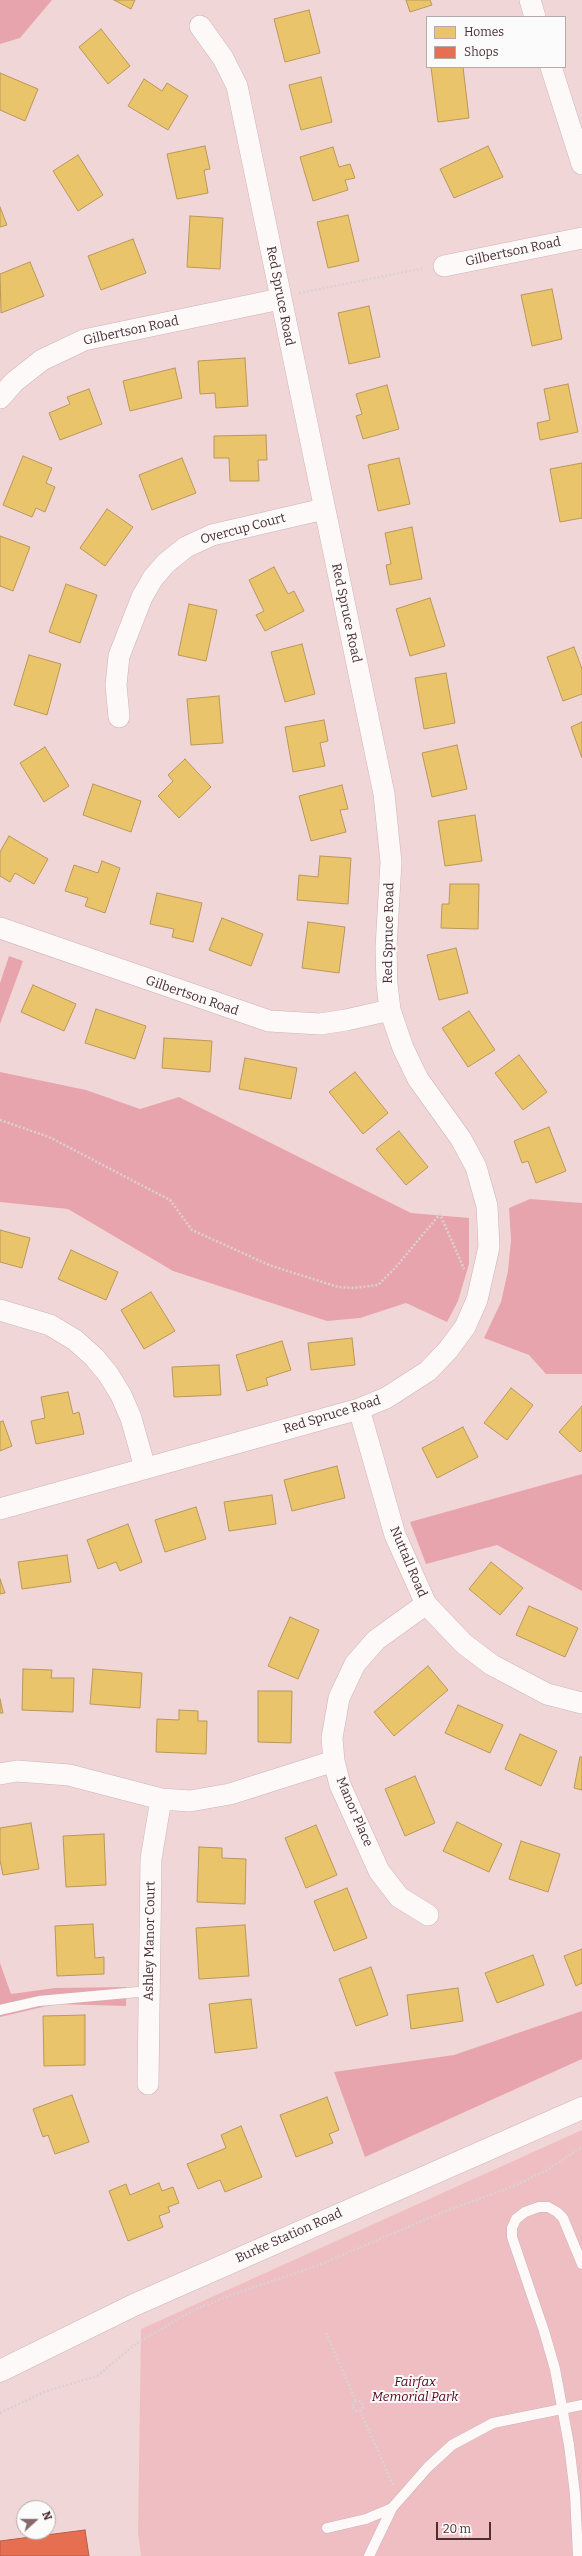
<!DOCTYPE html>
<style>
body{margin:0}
#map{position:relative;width:582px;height:2556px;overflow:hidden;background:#f1d6d8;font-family:Bitter,serif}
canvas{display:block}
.legend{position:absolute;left:426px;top:16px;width:140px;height:52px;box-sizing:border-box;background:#fafbfa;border:1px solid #b5a9aa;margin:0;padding:5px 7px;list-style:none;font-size:12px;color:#4d2e31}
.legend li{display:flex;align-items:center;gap:8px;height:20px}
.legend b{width:20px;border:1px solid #b5a9aa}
.north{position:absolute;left:16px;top:2500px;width:40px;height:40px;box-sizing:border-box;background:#fafbfa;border:1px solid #b5a9aa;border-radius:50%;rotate:69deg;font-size:11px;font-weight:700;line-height:16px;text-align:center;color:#4d2e31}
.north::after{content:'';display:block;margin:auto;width:14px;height:18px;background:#86696b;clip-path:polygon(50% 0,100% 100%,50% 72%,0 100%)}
.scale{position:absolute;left:436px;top:2522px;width:55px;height:18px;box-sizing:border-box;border:2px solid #4d2e31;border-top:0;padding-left:5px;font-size:12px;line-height:14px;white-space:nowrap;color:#4d2e31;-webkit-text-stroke:3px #fafbfa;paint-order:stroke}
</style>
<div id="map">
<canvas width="582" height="2556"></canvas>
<ul class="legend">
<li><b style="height:11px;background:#e9c46a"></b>Homes</li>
<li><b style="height:11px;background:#e76f51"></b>Shops</li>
</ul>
<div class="north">N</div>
<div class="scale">20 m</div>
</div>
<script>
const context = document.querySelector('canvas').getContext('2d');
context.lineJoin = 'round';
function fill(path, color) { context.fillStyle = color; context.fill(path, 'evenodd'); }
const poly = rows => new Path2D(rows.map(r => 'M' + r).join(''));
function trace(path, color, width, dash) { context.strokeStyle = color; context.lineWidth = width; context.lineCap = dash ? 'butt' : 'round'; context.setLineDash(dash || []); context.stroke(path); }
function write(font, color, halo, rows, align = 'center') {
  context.font = font + ' Bitter,serif'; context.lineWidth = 4; context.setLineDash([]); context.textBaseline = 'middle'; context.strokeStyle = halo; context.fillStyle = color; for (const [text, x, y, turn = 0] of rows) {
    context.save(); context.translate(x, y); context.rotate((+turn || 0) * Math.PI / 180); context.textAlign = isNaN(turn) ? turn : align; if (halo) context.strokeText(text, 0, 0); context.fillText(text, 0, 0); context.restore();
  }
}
fill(poly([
 [582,2130,582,2556,141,2556,138,2533,141,2329]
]), '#efbec2');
fill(poly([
 [0,0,52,0,20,38,0,44],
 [9,956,23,961,0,1024,0,983],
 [0,1072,86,1090,140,1109,179,1097,411,1213,469,1218,469,1264,458,1301,447,1322,406,1303,360,1318,327,1321,173,1271,68,1209,0,1202],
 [530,1199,582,1203,582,1374,546,1374,529,1355,484,1338,501,1302,508,1271,511,1240,509,1208],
 [582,1474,582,1591,497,1545,426,1564,410,1522],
 [0,1963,11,1994,55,1988,126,1987,126,2006,55,2004,0,2017],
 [582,2011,582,2059,365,2157,334,2072,454,2055]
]), '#e8a4ac');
const homes = poly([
 [114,0,135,0,131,9,114,0],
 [406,0,430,0,432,5,410,12,406,0],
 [309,10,320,53,285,62,274,19,309,10],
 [101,29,130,66,108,84,79,47,101,29],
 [431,67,463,67,469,118,438,122,431,67],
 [0,73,38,89,25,121,0,110,0,73],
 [321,77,332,122,301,130,289,85,321,77],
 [144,79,162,91,167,83,188,96,168,130,128,106,144,79],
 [205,146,210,169,204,170,208,193,177,199,167,154,205,146],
 [488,146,503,177,454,198,440,169,488,146],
 [333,147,339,167,350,164,355,178,345,180,348,190,313,201,300,157,333,147],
 [78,155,103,195,78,211,53,171,78,155],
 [0,207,7,225,0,227,0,207],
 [348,215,359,261,328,268,317,222,348,215],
 [190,216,223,218,220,269,187,267,190,216],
 [133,239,146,273,101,290,88,256,133,239],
 [30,262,44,296,1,313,0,274,30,262],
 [552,289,562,339,532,346,521,295,552,289],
 [369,306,380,357,349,364,338,313,369,306],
 [245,358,248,406,216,408,215,393,200,394,198,361,245,358],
 [175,368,182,398,130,411,123,381,175,368],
 [568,384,578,432,540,440,537,423,550,420,544,389,568,384],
 [387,385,399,429,363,439,356,416,362,414,356,394,387,385],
 [89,389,102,424,60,440,49,413,70,404,67,397,89,389],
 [266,435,267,460,258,460,259,481,230,481,229,458,214,458,214,436,266,435],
 [23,456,52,468,46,483,55,487,45,512,36,508,32,517,3,505,23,456],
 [182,458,196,493,152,510,139,475,182,458],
 [399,458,410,504,378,511,368,465,399,458],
 [582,463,582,518,560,522,550,469,582,463],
 [107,509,133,527,105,566,80,548,107,509],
 [412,527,422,579,390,585,386,565,391,564,385,533,412,527],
 [0,536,30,547,13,591,0,586,0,536],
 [274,567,288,594,294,591,304,611,265,631,256,615,264,611,249,580,274,567],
 [66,584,97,595,80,643,49,632,66,584],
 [430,598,445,646,410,656,396,609,430,598],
 [189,604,217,610,206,661,178,655,189,604],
 [302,644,315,694,285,702,271,652,302,644],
 [574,647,582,669,582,694,563,701,547,657,574,647],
 [29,655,61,664,47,715,14,705,29,655],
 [446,673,455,723,424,729,415,678,446,673],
 [219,696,223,743,191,745,187,699,219,696],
 [324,720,328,741,320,743,325,766,293,772,285,727,324,720],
 [582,722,582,758,571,727,582,722],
 [457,745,467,789,432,797,422,753,457,745],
 [45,747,69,786,44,802,20,763,45,747],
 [185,759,211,787,179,818,158,796,173,781,168,775,185,759],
 [93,784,141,801,131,832,83,815,93,784],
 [342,785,348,809,340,810,346,832,311,841,299,796,342,785],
 [475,815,482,861,445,866,438,821,475,815],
 [9,836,48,859,34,884,15,873,10,882,0,876,0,852,9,836],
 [320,856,351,858,348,904,297,900,299,875,318,877,320,856],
 [102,861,120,868,105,913,85,906,88,898,65,891,74,865,98,873,102,861],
 [450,884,479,884,478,929,441,928,442,904,449,904,450,884],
 [157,893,202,903,193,942,172,937,174,929,150,924,157,893],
 [222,918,263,934,251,966,209,950,222,918],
 [308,922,345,927,339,973,302,968,308,922],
 [456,948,468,993,439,1000,427,955,456,948],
 [33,985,76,1004,64,1031,21,1012,33,985],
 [96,1009,146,1026,135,1059,85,1043,96,1009],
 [469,1011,495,1050,468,1067,442,1028,469,1011],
 [164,1038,212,1041,210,1072,162,1068,164,1038],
 [519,1055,547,1092,523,1110,495,1073,519,1055],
 [245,1058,297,1068,291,1099,239,1089,245,1058],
 [355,1072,388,1113,363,1134,329,1092,355,1072],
 [549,1127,566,1171,536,1183,528,1161,522,1163,514,1141,549,1127],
 [399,1131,428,1167,406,1185,376,1149,399,1131],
 [0,1230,30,1238,22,1268,0,1262,0,1230],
 [71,1250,118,1272,106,1300,58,1279,71,1250],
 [151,1292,175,1331,144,1349,121,1310,151,1292],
 [352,1338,355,1365,311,1370,308,1343,352,1338],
 [282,1341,291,1370,266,1378,268,1385,247,1391,236,1355,282,1341],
 [219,1365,221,1395,174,1397,172,1367,219,1365],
 [511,1388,533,1405,507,1440,484,1423,511,1388],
 [68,1392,73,1414,79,1412,84,1434,36,1444,31,1421,45,1418,41,1397,68,1392],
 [582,1406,582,1450,580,1452,559,1432,582,1406],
 [3,1421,12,1446,0,1451,0,1422,3,1421],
 [463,1427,478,1457,437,1478,422,1448,463,1427],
 [337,1466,345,1498,292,1511,284,1480,337,1466],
 [272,1495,276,1524,229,1531,224,1502,272,1495],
 [196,1507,206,1539,165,1552,155,1520,196,1507],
 [128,1524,142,1562,120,1571,116,1562,98,1569,87,1540,128,1524],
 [67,1555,71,1582,22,1589,18,1562,67,1555],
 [491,1562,523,1588,500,1615,469,1589,491,1562],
 [0,1579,5,1593,0,1594,0,1579],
 [529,1606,578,1628,565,1657,516,1635,529,1606],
 [290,1617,319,1630,298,1679,268,1666,290,1617],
 [428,1666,448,1690,394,1736,374,1712,428,1666],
 [23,1669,52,1670,51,1678,74,1678,73,1712,22,1710,23,1669],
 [93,1669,142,1673,140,1708,90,1704,93,1669],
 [258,1691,292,1691,291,1743,258,1742,258,1691],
 [0,1699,3,1713,0,1713,0,1699],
 [458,1705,503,1725,490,1753,445,1733,458,1705],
 [179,1710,198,1711,198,1721,207,1721,206,1754,156,1752,157,1719,179,1720,179,1710],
 [520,1734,557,1751,541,1786,505,1769,520,1734],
 [580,1757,582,1757,582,1790,574,1788,580,1757],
 [415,1776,435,1823,405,1836,385,1789,415,1776],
 [457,1822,502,1844,489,1872,443,1851,457,1822],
 [31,1823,39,1869,3,1875,0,1860,0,1828,31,1823],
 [316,1825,337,1875,306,1888,285,1838,316,1825],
 [104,1834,106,1885,66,1887,63,1836,104,1834],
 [521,1841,560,1854,548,1892,509,1879,521,1841],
 [199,1847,222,1848,222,1858,246,1859,245,1904,197,1902,199,1847],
 [347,1888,367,1938,334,1951,314,1901,347,1888],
 [93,1924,95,1958,104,1957,104,1974,57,1976,55,1926,93,1924],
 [245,1925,249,1976,199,1979,196,1928,245,1925],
 [582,1949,582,1983,576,1986,564,1956,582,1949],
 [533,1955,544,1985,497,2003,485,1973,533,1955],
 [371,1967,388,2015,356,2026,339,1979,371,1967],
 [458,1988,463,2021,411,2029,407,1995,458,1988],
 [251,1999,257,2048,215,2053,209,2004,251,1999],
 [85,2015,85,2065,44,2066,43,2016,85,2015],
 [72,2095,89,2142,55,2154,48,2135,43,2137,33,2109,72,2095],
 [327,2097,339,2130,329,2134,333,2143,296,2157,280,2115,327,2097],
 [241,2126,262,2177,225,2192,220,2180,198,2189,187,2164,226,2148,221,2135,241,2126],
 [159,2183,162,2191,173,2187,179,2203,168,2207,170,2212,159,2216,163,2227,128,2241,109,2191,126,2184,130,2195,159,2183]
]);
fill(homes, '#e9c46a');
trace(homes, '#ba9759', 1);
const shops = poly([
 [85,2530,89,2556,0,2556,0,2541,85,2530]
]);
fill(shops, '#e76f51');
trace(shops, '#b95c47', 1);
const service = poly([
 [0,2010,39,2001,149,1991],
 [327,2528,366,2519,392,2508],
 [369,2556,392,2508,428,2467,452,2445,493,2423,582,2405],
 [578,2556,575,2494,569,2445,555,2369,544,2331,512,2237,512,2228,516,2219,525,2212,539,2207,548,2207,557,2212,563,2218,582,2264]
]);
const minor = poly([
 [530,0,535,17],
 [551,67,582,164],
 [444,266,582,238],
 [0,398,14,382,42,360,84,340,280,299],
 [119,717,116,685,119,656,142,597,153,578,166,563,186,547,212,535,324,509],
 [0,928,269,1021,320,1024,346,1020,390,1010],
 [0,1310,50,1325,75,1340,94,1357,108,1374,121,1395,131,1418,145,1468],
 [359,1409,395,1535,426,1604,464,1644,492,1665,547,1694,582,1703],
 [0,1509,359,1409,386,1398,428,1371,448,1350,465,1327,477,1300,489,1247,487,1206,476,1167,461,1139,418,1079,403,1048,390,1010,387,984,386,948,391,862,384,794,237,86,223,58,200,26],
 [426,1604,376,1640,355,1664,339,1698,332,1738,334,1761,340,1785,379,1871,399,1897,428,1915],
 [0,1774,17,1771,69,1775,161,1799,190,1801,230,1794,334,1761],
 [148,2084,151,1859,161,1799]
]);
const tertiary = poly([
 [0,2371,134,2305,582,2108]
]);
trace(service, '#ceb3b6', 11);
trace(minor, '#ceb3b6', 22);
trace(tertiary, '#ceb3b6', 23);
trace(poly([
 [299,293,425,268],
 [0,1120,49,1137,170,1200,192,1230,269,1265,338,1287,354,1288,378,1285,395,1268,440,1214,464,1269],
 [326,2333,356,2401],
 '353 2406a5 5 0 1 1 10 0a5 5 0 1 1-10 0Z',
 [360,2410,393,2485],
 [0,2413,44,2392,97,2376,137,2343,194,2310,228,2296,319,2265,438,2214,514,2186,547,2170,582,2147]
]), '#dad1d2', 2.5, [2, 2]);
trace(service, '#fdf9f9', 10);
trace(minor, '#fdf9f9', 21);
trace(tertiary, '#fdf9f9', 22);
write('13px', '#4d2e31', '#fafbfa', [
 ["Gilbertson Road",513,252,-12],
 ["Red Spruce Road",280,296,79],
 ["Gilbertson Road",131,331,-12],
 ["Overcup Court",243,529,-15],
 ["Red Spruce Road",346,613,78],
 ["Red Spruce Road",389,933,-89],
 ["Gilbertson Road",192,996,19],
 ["Red Spruce Road",332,1415,-17],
 ["Nuttall Road",408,1562,67],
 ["Manor Place",354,1812,67],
 ["Ashley Manor Court",150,1941,-89],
 ["Burke Station Road",289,2236,-24]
]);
write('italic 13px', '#5d001d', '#fafbfa', [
 ["Fairfax",415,2382],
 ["Memorial Park",415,2397]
]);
</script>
